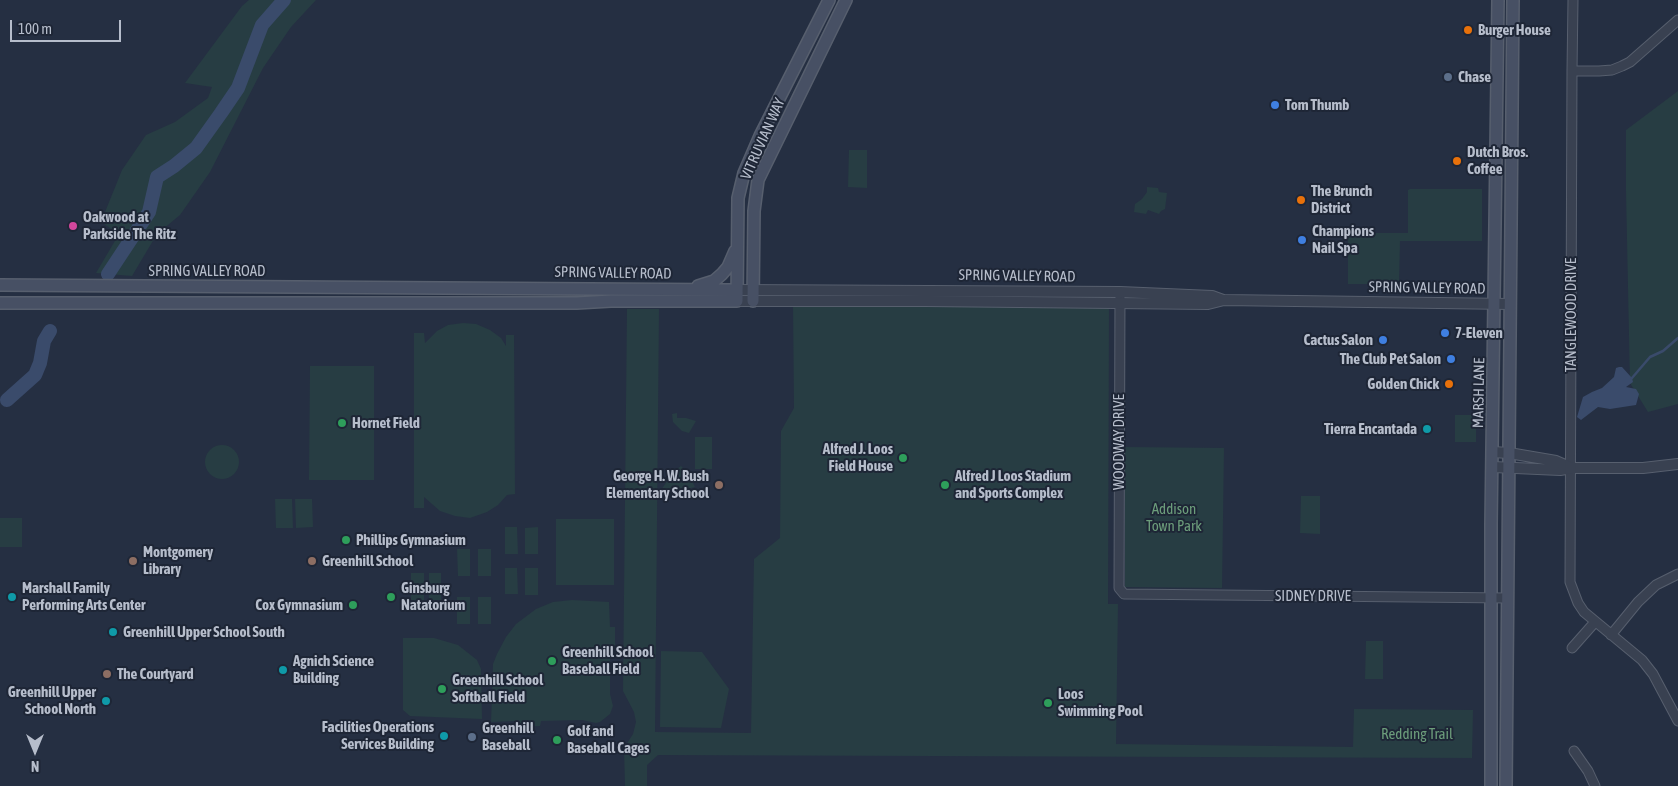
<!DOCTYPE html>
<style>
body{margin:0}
#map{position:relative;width:1678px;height:786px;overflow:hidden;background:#252f42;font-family:"Asap Condensed",sans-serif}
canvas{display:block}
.north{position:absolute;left:10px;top:726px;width:50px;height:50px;-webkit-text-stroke:4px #1e2636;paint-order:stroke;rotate:180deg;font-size:14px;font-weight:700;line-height:20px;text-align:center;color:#b6bdcb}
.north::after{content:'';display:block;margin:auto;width:18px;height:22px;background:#b6bdcb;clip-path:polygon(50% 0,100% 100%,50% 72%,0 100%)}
.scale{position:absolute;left:10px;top:20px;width:111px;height:22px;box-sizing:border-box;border:2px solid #b6bdcb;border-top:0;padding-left:6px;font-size:15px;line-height:18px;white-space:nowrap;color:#b6bdcb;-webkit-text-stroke:4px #1e2636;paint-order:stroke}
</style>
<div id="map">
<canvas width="1678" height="786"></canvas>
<div class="north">N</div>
<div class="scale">100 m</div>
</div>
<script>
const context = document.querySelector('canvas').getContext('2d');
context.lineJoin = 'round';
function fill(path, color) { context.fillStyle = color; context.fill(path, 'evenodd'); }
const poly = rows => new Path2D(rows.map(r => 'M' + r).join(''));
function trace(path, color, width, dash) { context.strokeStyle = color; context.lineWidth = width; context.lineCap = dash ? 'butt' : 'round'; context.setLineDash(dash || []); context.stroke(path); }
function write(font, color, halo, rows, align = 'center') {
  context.font = font + ' "Asap Condensed",sans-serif'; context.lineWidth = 4; context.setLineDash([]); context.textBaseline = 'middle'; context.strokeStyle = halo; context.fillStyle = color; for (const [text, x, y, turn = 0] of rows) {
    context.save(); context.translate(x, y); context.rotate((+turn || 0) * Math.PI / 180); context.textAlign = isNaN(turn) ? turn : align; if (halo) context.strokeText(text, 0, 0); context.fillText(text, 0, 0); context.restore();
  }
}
fill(poly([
 [249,0,316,0,291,27,263,68,210,172,180,215,157,234,132,276,96,273,119,234,101,222,122,170,146,135,175,122,208,98,212,87,185,83,242,6],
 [1678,91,1678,404,1648,412,1630,383,1626,191,1626,130],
 [849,150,867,150,867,188,848,187],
 [1147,187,1158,188,1159,192,1167,193,1165,209,1161,211,1159,214,1148,210,1146,214,1134,212,1135,204,1142,199,1147,192],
 [1410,189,1482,189,1482,241,1400,241,1399,284,1348,284,1348,235,1350,233,1408,233,1408,190],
 [793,304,1109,307,1108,604,1118,604,1116,744,1353,747,1354,709,1473,710,1472,758,658,755,647,765,647,786,625,786,624,748,633,734,636,722,634,712,623,691,627,309,659,309,655,732,751,733,754,559,780,538,781,431,794,408],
 [463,323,476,324,490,330,501,338,506,346,506,335,514,335,515,494,507,495,498,505,487,512,470,518,455,516,440,511,424,497,424,508,414,508,414,333,424,333,425,343,437,331,448,325],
 [310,366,374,366,374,480,309,480],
 [677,413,677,418,686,418,696,421,689,433,682,431,673,422,672,414],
 [1455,415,1476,415,1476,442,1455,442],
 [695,437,712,437,712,469,695,469],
 '205 462a17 17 0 1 1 34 0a17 17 0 1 1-34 0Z',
 [1125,447,1224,448,1222,588,1125,587],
 [681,466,688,473,695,487,683,490,674,490,671,492,672,495,661,490,674,471],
 [1301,496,1320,496,1320,534,1300,533],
 [275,499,292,499,293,528,276,528],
 [295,499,312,499,313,527,296,528],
 [0,518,22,518,22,547,0,547],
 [556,519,614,519,614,585,556,585],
 [505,527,517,527,518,554,505,554],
 [538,527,538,554,525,554,525,528],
 [457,549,470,549,470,576,458,576],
 [478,549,491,549,491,576,478,576],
 [505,568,517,568,518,594,505,594],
 [525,568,538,568,538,595,525,595],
 [411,573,424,573,424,600,411,600],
 [429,573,441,573,441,600,429,600],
 [457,597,470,597,470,624,457,624],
 [478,597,491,597,491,624,478,624],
 [572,600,609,602,610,627,615,627,615,650,610,651,610,694,613,706,610,714,600,722,596,723,582,720,541,721,540,726,517,727,517,721,491,722,493,664,497,654,506,637,516,624,536,609,553,602],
 [403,638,434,638,458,645,477,660,481,669,482,719,410,716,403,710],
 [1366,641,1383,641,1383,679,1365,679],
 [661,651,702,652,729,689,721,728,660,727]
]), '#273d43');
fill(poly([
 [1619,367,1622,367,1632,378,1633,382,1626,387,1636,389,1639,394,1636,405,1610,409,1598,407,1581,420,1577,417,1583,397,1592,392,1602,388,1614,377,1616,368]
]), '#3a4b6b');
trace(poly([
 [1632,378,1650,357,1663,351,1678,338]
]), '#3a4b6b', 2.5);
trace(poly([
 [108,274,149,212,157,177,174,166,196,148,221,113,238,88,262,25,284,0],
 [7,400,35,375,40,363,44,341,50,331]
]), '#3a4b6b', 14);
const minor = poly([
 [1573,0,1572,71,1570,582,1578,603,1584,612,1642,660,1653,674,1678,721],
 [1572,71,1599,71,1612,70,1622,66,1630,62,1678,20],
 [1120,292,1119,588,1124,594,1507,598],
 [1611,635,1638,602,1656,585,1678,574],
 [1572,648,1595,622],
 [1574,751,1588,771,1595,786]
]);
const tertiary = poly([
 [737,290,1120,292,1212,296,1223,300],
 [737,301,926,301,1208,304,1224,300,1510,304],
 [1493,452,1509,453,1556,461,1572,468],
 [1493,467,1560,470,1572,468,1643,468,1678,464]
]);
const secondary = poly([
 [0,285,737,290],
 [698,286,714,281,722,274,728,267,735,251],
 [753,301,754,211,758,180,846,0],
 [0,303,577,303,611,301,737,301,738,198,744,173,760,136,829,0],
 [1491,786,1491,524,1498,0],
 [1506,786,1513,0]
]);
trace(minor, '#575f6e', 11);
trace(tertiary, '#575f6e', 12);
trace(secondary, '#575f6e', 14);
trace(minor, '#394151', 9);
trace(tertiary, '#394151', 10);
trace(secondary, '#475064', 11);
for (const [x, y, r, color] of [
 [1468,30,5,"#e8710a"],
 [1448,77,5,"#5c6f8a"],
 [1275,105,5,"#3f7fe0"],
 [1457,161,5,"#e8710a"],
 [1301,200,5,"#e8710a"],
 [73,226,5,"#d1479c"],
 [1302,240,5,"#3f7fe0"],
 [1445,333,5,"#3f7fe0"],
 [1383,340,5,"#3f7fe0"],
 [1451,359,5,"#3f7fe0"],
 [1449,384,5,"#e8710a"],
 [342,423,5,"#2e9e5b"],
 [1427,429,5,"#0f9aa8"],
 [903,458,5,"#2e9e5b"],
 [719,485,5,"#8d6e63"],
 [945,485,5,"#2e9e5b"],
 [346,540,5,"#2e9e5b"],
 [133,561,5,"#8d6e63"],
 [312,561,5,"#8d6e63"],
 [12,597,5,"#0f9aa8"],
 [391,597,5,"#2e9e5b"],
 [353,605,5,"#2e9e5b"],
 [113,632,5,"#0f9aa8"],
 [552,661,5,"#2e9e5b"],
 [283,670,5,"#0f9aa8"],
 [107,674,5,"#8d6e63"],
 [442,689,5,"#2e9e5b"],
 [106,701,5,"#0f9aa8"],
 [1048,703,5,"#2e9e5b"],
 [444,736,5,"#0f9aa8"],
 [472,737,5,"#5c6f8a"],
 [557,740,5,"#2e9e5b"]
]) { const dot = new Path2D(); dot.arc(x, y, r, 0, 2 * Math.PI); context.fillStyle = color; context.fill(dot); trace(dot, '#1e2636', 2); }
write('bold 15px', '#b6bdcb', '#1e2636', [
 ["Burger House",1478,30],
 ["Chase",1458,77],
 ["Tom Thumb",1285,105],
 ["Dutch Bros.",1467,152],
 ["Coffee",1467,169],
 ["The Brunch",1311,191],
 ["District",1311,208],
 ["Oakwood at",83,217],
 ["Parkside The Ritz",83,234],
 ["Champions",1312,231],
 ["Nail Spa",1312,248],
 ["7-Eleven",1455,333],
 ["Cactus Salon",1373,340,"right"],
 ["The Club Pet Salon",1441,359,"right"],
 ["Golden Chick",1439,384,"right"],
 ["Hornet Field",352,423],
 ["Tierra Encantada",1417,429,"right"],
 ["Alfred J. Loos",893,449,"right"],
 ["Field House",893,466,"right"],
 ["George H. W. Bush",709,476,"right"],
 ["Elementary School",709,493,"right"],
 ["Alfred J Loos Stadium",955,476],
 ["and Sports Complex",955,493],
 ["Phillips Gymnasium",356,540],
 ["Montgomery",143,552],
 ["Library",143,569],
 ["Greenhill School",322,561],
 ["Marshall Family",22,588],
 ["Performing Arts Center",22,605],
 ["Ginsburg",401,588],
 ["Natatorium",401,605],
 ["Cox Gymnasium",343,605,"right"],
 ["Greenhill Upper School South",123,632],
 ["Greenhill School",562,652],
 ["Baseball Field",562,669],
 ["Agnich Science",293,661],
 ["Building",293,678],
 ["The Courtyard",117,674],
 ["Greenhill School",452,680],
 ["Softball Field",452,697],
 ["Greenhill Upper",96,692,"right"],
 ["School North",96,709,"right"],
 ["Loos",1058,694],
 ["Swimming Pool",1058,711],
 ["Facilities Operations",434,727,"right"],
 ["Services Building",434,744,"right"],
 ["Greenhill",482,728],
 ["Baseball",482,745],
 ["Golf and",567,731],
 ["Baseball Cages",567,748]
], 'left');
write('15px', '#b6bdcb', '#1e2636', [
 ["VITRUVIAN WAY",763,139,-66],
 ["SPRING VALLEY ROAD",207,271],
 ["SPRING VALLEY ROAD",613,273,1],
 ["SPRING VALLEY ROAD",1017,276,1],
 ["SPRING VALLEY ROAD",1427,288,1],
 ["TANGLEWOOD DRIVE",1571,315,-90],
 ["MARSH LANE",1479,393,-89],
 ["WOODWAY DRIVE",1119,442,-90],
 ["SIDNEY DRIVE",1313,596]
]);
write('15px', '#6c9d7b', '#1e2636', [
 ["Addison",1174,509],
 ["Town Park",1174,526],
 ["Redding Trail",1417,734]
]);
</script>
